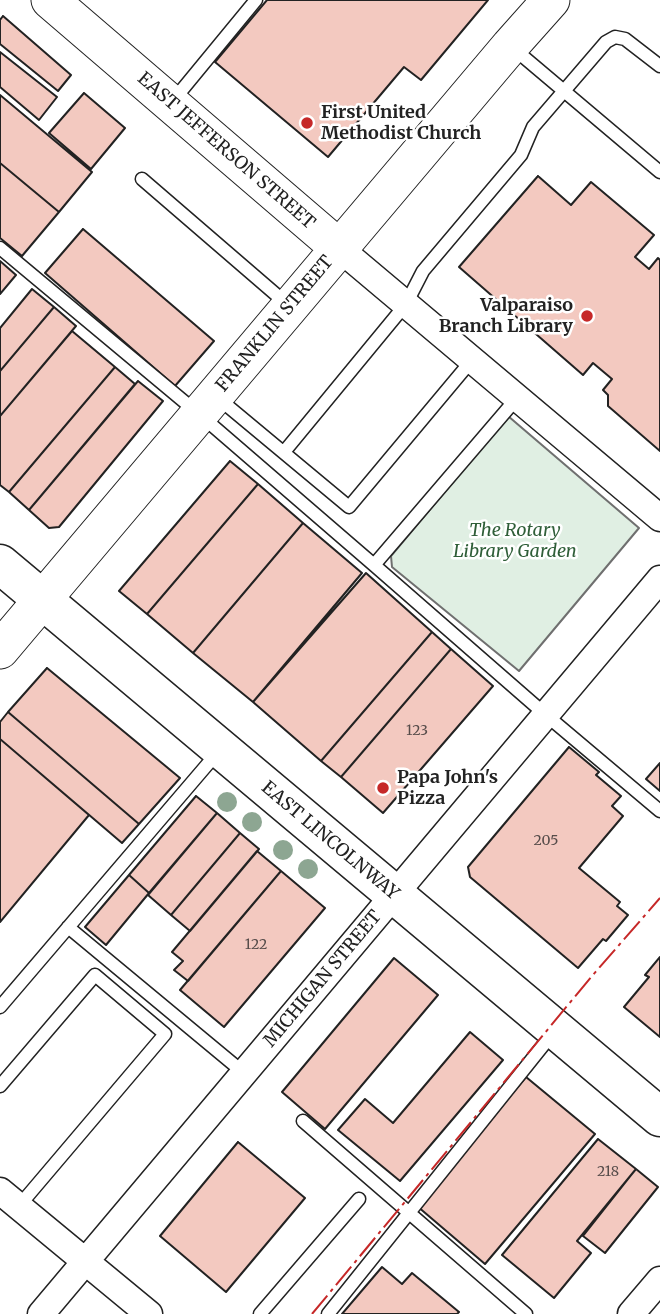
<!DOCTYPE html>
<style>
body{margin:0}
canvas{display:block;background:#fff}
</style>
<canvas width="660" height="1314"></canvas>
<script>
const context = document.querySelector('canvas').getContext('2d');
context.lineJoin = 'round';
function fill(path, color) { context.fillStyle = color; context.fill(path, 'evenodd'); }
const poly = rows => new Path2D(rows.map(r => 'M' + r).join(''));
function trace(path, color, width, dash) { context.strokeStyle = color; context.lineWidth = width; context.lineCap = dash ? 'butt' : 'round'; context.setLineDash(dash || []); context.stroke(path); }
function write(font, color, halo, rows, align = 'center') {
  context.font = font + ' Merriweather,serif'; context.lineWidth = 5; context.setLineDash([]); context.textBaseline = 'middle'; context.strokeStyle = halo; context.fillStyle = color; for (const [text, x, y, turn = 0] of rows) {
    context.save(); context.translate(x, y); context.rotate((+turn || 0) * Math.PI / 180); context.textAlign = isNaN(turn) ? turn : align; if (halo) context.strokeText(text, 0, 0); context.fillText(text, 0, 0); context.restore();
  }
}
const green = poly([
 [508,416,639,528,519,671,392,567,391,556,508,416]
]);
fill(green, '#e0efe3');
trace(green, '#6f6f6f', 2);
const building = poly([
 [267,0,488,0,421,80,404,67,328,157,215,62,267,0],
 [3,16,71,75,58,91,0,44,0,20,3,16],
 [0,52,57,97,39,120,0,87,0,52],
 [84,93,125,128,91,169,49,133,84,93],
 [0,95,92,172,59,212,0,163,0,95],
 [0,163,59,212,22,256,0,238,0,163],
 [538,176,571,205,591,182,654,235,635,257,649,269,658,258,660,260,660,451,608,406,608,395,603,390,612,379,593,363,583,375,459,267,538,176],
 [83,229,214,341,175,386,45,273,83,229],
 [0,261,16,275,0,294,0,261],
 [32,289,54,307,0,371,0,328,32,289],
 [54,307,76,326,0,416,0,371,54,307],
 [72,331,115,367,9,492,0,485,0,416,72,331],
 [115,367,135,384,29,510,9,492,115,367],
 [138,381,163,401,59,527,49,528,29,510,138,381],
 [230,461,258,484,147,614,119,591,230,461],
 [258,484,303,523,193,653,147,614,258,484],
 [303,523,362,573,253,702,193,653,303,523],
 [366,573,432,632,321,761,253,702,366,573],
 [432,632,451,649,341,777,321,761,432,632],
 [451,649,493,686,383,813,341,777,451,649],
 [47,668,180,778,139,824,8,712,47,668],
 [8,712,139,824,122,843,0,739,0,722,8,712],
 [0,739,89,815,0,922,0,739],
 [569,747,599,772,596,775,621,796,612,806,623,816,579,868,620,902,617,906,628,915,606,941,603,939,578,968,470,877,468,867,569,747],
 [660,763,660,791,646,779,660,763],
 [196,796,217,813,149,893,129,875,196,796],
 [217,813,240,833,171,915,148,895,217,813],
 [240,833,259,849,190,931,171,915,240,833],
 [257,851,281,871,188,981,174,970,183,961,172,952,257,851],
 [281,871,325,908,224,1027,180,990,281,871],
 [129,875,149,893,106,945,85,927,129,875],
 [660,957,660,1037,624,1007,649,977,645,975,660,957],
 [394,958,438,995,325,1129,282,1092,394,958],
 [470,1032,503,1060,400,1181,338,1130,365,1099,393,1123,470,1032],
 [526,1077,595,1134,485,1264,417,1206,526,1077],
 [598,1139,636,1169,577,1241,591,1253,554,1298,502,1255,598,1139],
 [238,1142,305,1198,226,1292,160,1236,238,1142],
 [636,1169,658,1187,605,1253,583,1236,636,1169],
 [382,1267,402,1284,412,1273,459,1312,457,1314,342,1314,382,1267]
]);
fill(building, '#f3c9c0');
trace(building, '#222', 2);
const service = poly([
 [513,48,660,172],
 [172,102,256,0],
 [142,179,287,304],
 [0,248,199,414,374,565,546,715,660,811],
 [218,398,349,507,472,360],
 [284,452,406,304,423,271,521,155,533,127,606,42,615,37,625,39,660,66],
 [374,565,517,398],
 [68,927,244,1073],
 [0,1007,218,752],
 [0,1086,95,975,165,1034,19,1206],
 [303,1121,526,1314],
 [260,1314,359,1199],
 [328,1314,553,1033]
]);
const minor = poly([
 [339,248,660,518],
 [0,1191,149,1314],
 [41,1314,660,579],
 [631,1314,660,1280]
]);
const secondary = poly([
 [50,0,339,248],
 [0,650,510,46,551,0]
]);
const primary = poly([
 [0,564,660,1117]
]);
trace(service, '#222', 15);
trace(minor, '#222', 29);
trace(secondary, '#222', 39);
trace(primary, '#222', 41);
trace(service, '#fff', 12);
trace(minor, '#fff', 26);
trace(secondary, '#fff', 37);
trace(primary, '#fff', 38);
trace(poly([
 [312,1314,592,976,660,898]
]), '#c62828', 2, [24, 5, 3.5, 5]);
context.fillStyle = '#8da692';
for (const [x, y] of [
 [227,802],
 [252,822],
 [283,850],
 [308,869]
]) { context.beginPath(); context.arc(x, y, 10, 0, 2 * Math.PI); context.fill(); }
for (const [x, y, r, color] of [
 [307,123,7,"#c62828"],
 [587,316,7,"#c62828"],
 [383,788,7,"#c62828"]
]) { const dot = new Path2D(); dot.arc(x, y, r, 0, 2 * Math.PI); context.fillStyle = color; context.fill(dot); trace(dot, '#fff', 2.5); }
write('14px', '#564c4a', null, [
 ["123",417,731],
 ["205",546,841],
 ["122",256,945],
 ["218",608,1172]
]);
write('bold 18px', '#222', '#fff', [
 ["First United",321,113],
 ["Methodist Church",321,134],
 ["Valparaiso",573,306,"right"],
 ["Branch Library",573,327,"right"],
 ["Papa John's",397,778],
 ["Pizza",397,799]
], 'left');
write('18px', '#222', '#fff', [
 ["EAST JEFFERSON STREET",226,151,41],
 ["FRANKLIN STREET",275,324,-50],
 ["EAST LINCOLNWAY",330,841,40],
 ["MICHIGAN STREET",323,979,-50]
]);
write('italic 18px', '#2f5e38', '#fff', [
 ["The Rotary",515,531],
 ["Library Garden",515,552]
]);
</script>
